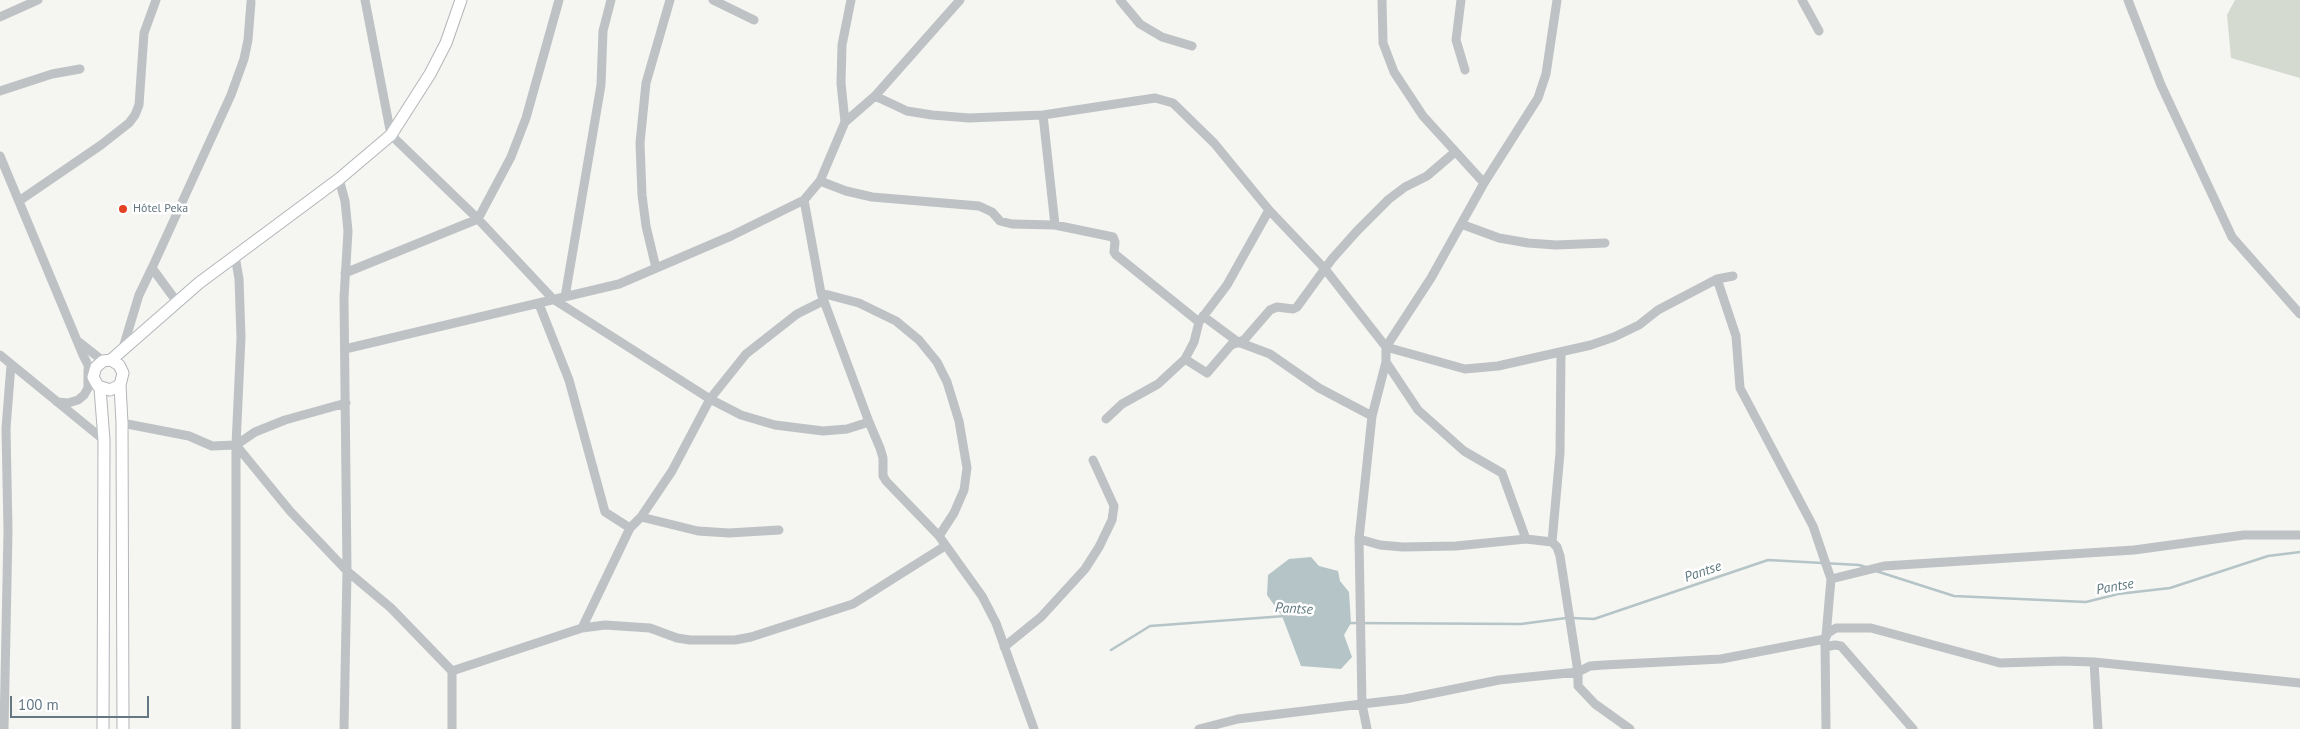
<!DOCTYPE html>
<meta charset="utf-8">
<style>
body{margin:0}
#map{position:relative;width:2300px;height:729px;overflow:hidden;background:#f5f5f1;font-family:"PT Sans",sans-serif}
canvas{display:block}
.scale{position:absolute;left:10px;top:696px;width:139px;height:22px;box-sizing:border-box;border:2px solid #647782;border-top:0;padding-left:6px;font-size:15px;line-height:18px;white-space:nowrap;color:#647782;-webkit-text-stroke:4px #fff;paint-order:stroke}
</style>
<div id="map">
<canvas width="2300" height="729"></canvas>
<div class="scale">100 m</div>
</div>
<script>
const context = document.querySelector('canvas').getContext('2d');
context.lineJoin = 'round';
function fill(path, color) { context.fillStyle = color; context.fill(path, 'evenodd'); }
const poly = rows => new Path2D(rows.map(r => 'M' + r).join(''));
function trace(path, color, width, dash) { context.strokeStyle = color; context.lineWidth = width; context.lineCap = dash ? 'butt' : 'round'; context.setLineDash(dash || []); context.stroke(path); }
function write(font, color, halo, rows, align = 'center') {
  context.font = font + ' "PT Sans",sans-serif'; context.lineWidth = 5; context.setLineDash([]); context.textBaseline = 'middle'; context.strokeStyle = halo; context.fillStyle = color; for (const [text, x, y, turn = 0] of rows) {
    context.save(); context.translate(x, y); context.rotate((+turn || 0) * Math.PI / 180); context.textAlign = isNaN(turn) ? turn : align; if (halo) context.strokeText(text, 0, 0); context.fillText(text, 0, 0); context.restore();
  }
}
fill(poly([
 [2235,0,2300,0,2300,78,2231,58,2227,15]
]), '#d5dad0');
fill(poly([
 [1311,557,1319,566,1338,571,1340,581,1349,592,1351,623,1344,635,1352,657,1341,669,1301,666,1282,616,1267,595,1268,575,1289,559]
]), '#b5c4c7');
trace(poly([
 [1876,571,1954,596,2086,602,2118,594,2170,588,2268,556,2300,552],
 [1572,618,1594,619,1768,560,1859,565,1866,567],
 [1350,623,1521,624,1566,618],
 [1111,650,1150,626,1285,616]
]), '#b5c4c7', 2.5);
const major = poly([
 [111,360,199,283,339,179,391,135,430,74,446,43,461,0],
 [120,385,110,390,98,386,93,377,96,367,103,361,111,360,119,365,123,373,120,385,122,423,123,729],
 [100,388,104,440,103,729]
]);
trace(major, '#b1b6b9', 13);
trace(poly([
 [365,0,391,135,478,219,553,299,710,399,672,471,641,517,630,528,582,628],
 [713,0,754,20],
 [1120,0,1140,24,1162,37,1192,46],
 [1382,0,1383,43,1394,72,1423,116,1484,183],
 [1461,0,1456,40,1465,70],
 [1802,0,1819,31],
 [2128,0,2161,85,2232,237,2300,314],
 [0,17,38,0],
 [0,91,52,74,80,69],
 [875,96,907,111,932,115,969,118,1043,115,1155,98,1173,103,1214,143,1269,210,1325,269,1386,347,1431,278,1484,183,1538,98,1546,74,1557,0],
 [1043,115,1055,225],
 [845,122,841,83,842,45,851,0],
 [0,156,83,355,93,375],
 [339,179,345,201,348,231,344,298,347,571,344,729],
 [820,181,846,191,872,197,979,206,992,212,1000,221,1012,224,1055,225,1113,237,1115,242,1114,252,1116,255,1199,322],
 [804,200,821,293,869,422],
 [19,201,101,145,129,123,135,115,139,105,144,33,156,0],
 [1461,224,1499,238,1528,243,1556,245,1605,243],
 [235,256,239,279,241,337,236,445,236,729],
 [656,268,646,226,642,195,640,143,646,83,670,0],
 [345,273,478,219,511,157,526,118,559,0],
 [1717,279,1736,336,1740,388,1813,526,1831,579,1826,636],
 [821,293,859,303,896,321,919,340,937,362,947,382,959,421,967,468,964,490,954,513,939,536],
 [565,297,601,85,603,31,611,0],
 [823,301,797,314,746,354,710,399,741,415,775,425,823,431,847,429,869,422,880,448,883,458,883,476,886,481,939,536,982,596,996,623,1034,729],
 [177,302,152,268,231,95,244,59,248,40,251,2],
 [539,304,569,380,605,512,630,528],
 [1203,316,1238,342,1270,354,1319,388,1372,416],
 [79,342,103,361],
 [345,349,619,284,731,236,804,200,820,181,845,122,875,96,960,0],
 [122,351,139,295,152,268],
 [0,355,104,440],
 [1185,359,1207,373,1231,345,1244,340,1270,310,1277,307,1293,309,1297,307,1332,259,1357,231,1389,199,1405,187,1427,176,1455,152],
 [1386,362,1418,410,1464,451,1502,473,1526,539],
 [57,402,68,403,78,400,84,395,88,388,88,369],
 [1106,419,1122,404,1158,384,1185,359,1194,342,1199,322,1227,285,1269,210],
 [122,423,189,436,212,446,236,445,255,432,285,420,346,403],
 [236,445,290,511,347,571,391,608,452,671,452,729],
 [641,517,698,531,729,533,779,530],
 [1359,539,1380,545,1403,547,1456,546,1526,539,1552,542,1557,547,1560,556,1578,672,1499,680,1405,699,1362,704,1359,539,1372,416,1386,362,1386,347,1465,369,1498,366,1591,345,1614,337,1639,325,1658,310,1717,279,1733,276],
 [1552,542,1560,453,1561,352],
 [1831,579,1884,566,2134,550,2244,535,2300,535],
 [1825,639,1828,633,1836,628,1871,628,2000,663,2063,661,2094,662,2300,683],
 [1004,647,1041,617,1085,569,1099,547,1112,520,1114,506,1093,460],
 [1825,647,1835,645,1841,646,1913,729],
 [2094,662,2098,729],
 [452,671,582,628,605,625,650,628,677,638,690,640,735,640,751,637,853,604,945,546],
 [4,729,8,531,6,428,11,365],
 [1199,729,1238,719,1362,704,1367,729],
 [1630,729,1595,704,1578,686,1578,672,1590,666,1604,665,1721,659,1825,639,1826,729]
]), '#bec2c5', 9);
trace(major, '#fff', 11);
for (const [x, y, r, color] of [
 [123,209,5,"#e44122"]
]) { const dot = new Path2D(); dot.arc(x, y, r, 0, 2 * Math.PI); context.fillStyle = color; context.fill(dot); trace(dot, '#fff', 2); }
write('12px', '#647782', '#fff', [
 ["Hôtel Peka",133,209]
], 'left');
write('italic 14px', '#5f797f', '#fff', [
 ["Pantse",1703,572,-19],
 ["Pantse",2115,587,-10],
 ["Pantse",1294,609,3]
]);
</script>
